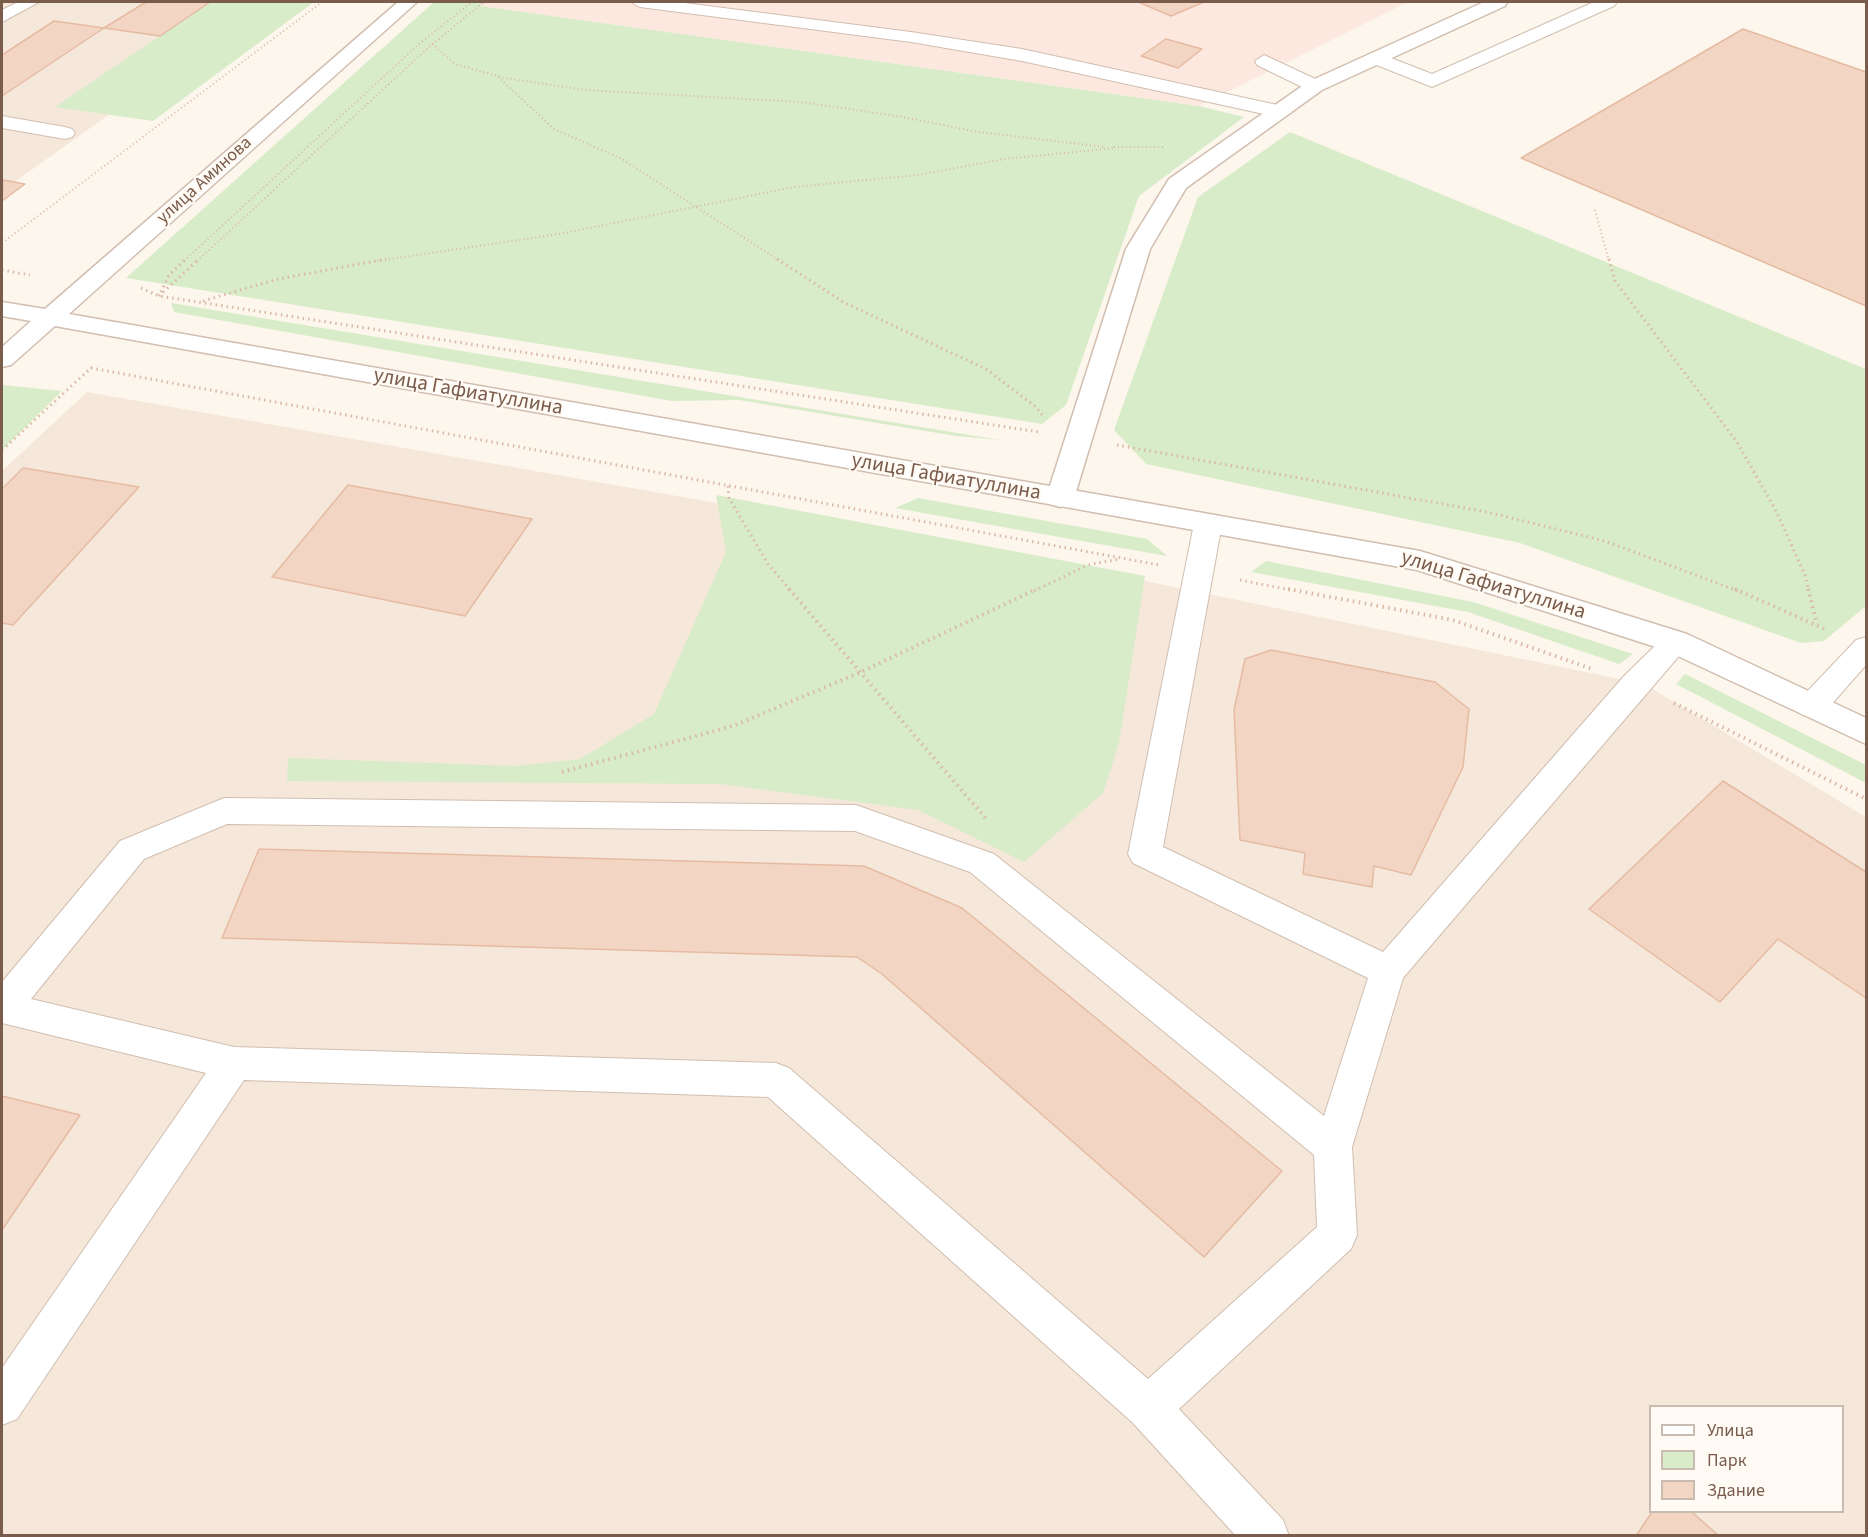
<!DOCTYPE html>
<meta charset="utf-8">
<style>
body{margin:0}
#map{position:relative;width:1868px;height:1537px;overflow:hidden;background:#fdf6ec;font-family:"Source Sans 3",sans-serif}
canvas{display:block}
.frame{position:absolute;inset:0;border:3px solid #7a5c4d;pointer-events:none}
.legend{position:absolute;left:1649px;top:1405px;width:195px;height:108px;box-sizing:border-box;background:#fffaf3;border:2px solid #cabbb1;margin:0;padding:8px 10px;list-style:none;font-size:18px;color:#7a5c4d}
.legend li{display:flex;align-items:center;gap:12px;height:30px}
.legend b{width:30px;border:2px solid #cabbb1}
</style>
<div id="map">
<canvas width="1868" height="1537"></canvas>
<div class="frame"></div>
<ul class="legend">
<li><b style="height:8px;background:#fff"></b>Улица</li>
<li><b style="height:16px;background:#d8ecc9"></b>Парк</li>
<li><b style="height:16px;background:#f3d5c3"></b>Здание</li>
</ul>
</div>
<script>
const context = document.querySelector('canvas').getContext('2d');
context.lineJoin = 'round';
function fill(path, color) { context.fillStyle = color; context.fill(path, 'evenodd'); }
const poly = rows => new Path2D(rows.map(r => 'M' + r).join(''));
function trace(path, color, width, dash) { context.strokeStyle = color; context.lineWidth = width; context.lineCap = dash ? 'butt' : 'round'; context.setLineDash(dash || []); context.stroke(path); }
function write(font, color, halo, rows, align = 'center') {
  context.font = font + ' "Source Sans 3",sans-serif'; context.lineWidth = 4.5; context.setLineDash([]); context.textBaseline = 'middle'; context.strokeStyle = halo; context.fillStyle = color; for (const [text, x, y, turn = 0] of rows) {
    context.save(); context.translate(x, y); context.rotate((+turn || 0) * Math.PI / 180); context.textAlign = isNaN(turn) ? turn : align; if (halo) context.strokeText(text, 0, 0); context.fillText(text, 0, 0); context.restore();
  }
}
fill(poly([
 [2,2,267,2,2,191],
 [87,392,1063,564,1644,684,1866,817,1866,1535,2,1536,2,471],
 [1650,1406,1842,1406,1842,1512,1650,1512]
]), '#f5e8da');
fill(poly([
 [484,2,1408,2,1199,106,479,6]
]), '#fde8e0');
fill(poly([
 [210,2,314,2,153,121,55,107],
 [434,2,484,2,480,6,1199,106,1244,117,1139,196,1066,405,1042,424,126,278],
 [1290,132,1866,369,1866,606,1824,641,1801,643,1520,543,1146,464,1114,430,1198,197],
 [171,303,1000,440,956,436,739,400,672,401,174,312],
 [2,385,62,391,2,450],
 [716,495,1145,576,1119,743,1103,793,1024,862,918,810,720,784,287,781,288,758,516,766,580,759,654,714,726,552],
 [918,498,1147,539,1167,556,895,508],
 [1266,561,1473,602,1633,654,1619,664,1468,612,1251,572],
 [1685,674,1866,765,1866,783,1676,684]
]), '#d8ecc9');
const building = poly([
 [146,2,210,2,160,36,104,28,146,2],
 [1138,2,1204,2,1171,16,1138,2],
 [54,21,104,28,2,96,2,55,54,21],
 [1743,29,1866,72,1866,306,1521,158,1743,29],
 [1166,39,1202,49,1178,68,1141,56,1166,39],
 [3,180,25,184,2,201,3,180],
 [23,468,139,487,13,625,2,623,2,489,23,468],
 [348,485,532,519,465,616,272,577,348,485],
 [1271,650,1435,682,1469,709,1463,767,1411,875,1374,866,1372,887,1303,874,1305,853,1240,840,1234,710,1245,659,1271,650],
 [1723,781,1866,872,1866,998,1778,939,1720,1002,1589,909,1723,781],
 [259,849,864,866,962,908,1282,1171,1204,1257,882,974,857,957,222,938,259,849],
 [2,1096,80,1115,2,1230,2,1096],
 [1652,1512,1692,1512,1719,1536,1636,1536,1652,1512]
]);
fill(building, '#f3d5c3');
trace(building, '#e6bba3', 1.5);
const service = poly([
 [18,2,39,2,2,22,2,10,18,2],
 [631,2,677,2,911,32,1022,49,1282,106,1292,112,1282,118,1022,61,911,42,640,7,631,2],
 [1594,2,1617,2,1614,6,1432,87,1369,62,1367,58,1376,52,1432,74,1594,2],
 [1264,55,1322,82,1325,86,1322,90,1308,90,1257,65,1255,61,1264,55],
 [2,116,65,127,72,129,75,133,72,137,65,139,2,128,2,116],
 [1208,515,1218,518,1222,524,1163,847,1383,952,1624,676,1666,635,1676,632,1686,635,1691,642,1403,978,1352,1147,1357,1235,1351,1249,1179,1409,1283,1520,1289,1536,1236,1536,1133,1423,768,1097,244,1080,17,1419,2,1425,2,1368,206,1073,2,1023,2,982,120,841,224,798,856,805,994,854,1324,1116,1368,978,1133,863,1128,854,1194,524,1198,518,1208,515],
 [227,824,855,831,970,872,1314,1155,1317,1227,1148,1379,789,1068,776,1063,234,1047,31,999,144,859,227,824],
 [1866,637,1866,665,1823,714,1812,717,1801,714,1797,706,1801,698,1856,640,1866,637]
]);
const minor = poly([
 [1484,2,1507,2,1505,6,1322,90,1186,188,1150,249,1074,498,1070,504,1060,507,1050,504,1046,498,1126,249,1169,179,1308,82,1484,2]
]);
const tertiary = poly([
 [398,2,417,2,69,314,1420,551,1687,634,1866,718,1866,744,1665,650,1417,570,55,326,11,365,2,367,2,347,31,321,2,316,2,302,45,309,398,2]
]);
trace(service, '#d1beb0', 2);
trace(minor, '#d1beb0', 3);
trace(tertiary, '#d1beb0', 3);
trace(poly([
 [432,44,455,64,505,78,585,90,801,102,903,117,978,132,1106,147],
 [498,77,554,129,622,159,780,261],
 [1114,147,1163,147],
 [1595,210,1609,261],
 [2,243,322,2],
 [184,261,419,44,472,2],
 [197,261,429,47,484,2],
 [377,261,559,234,794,187,918,175,1004,159,1115,148]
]), '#d9b8a5', 2, [1, 3]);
trace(poly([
 [777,259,845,303,986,369,1036,407,1043,416],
 [1609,259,1615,281,1737,442,1776,511,1805,575,1809,591],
 [2,270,30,275],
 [141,288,159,296,1039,432],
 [161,292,169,275,186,259],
 [159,296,199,259],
 [203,301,278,279,386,259],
 [1117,445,1487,512,1605,541,1738,591],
 [2,450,91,368,1159,565],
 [728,486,729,498,768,564,791,591],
 [1240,580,1296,591],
 [1034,591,1088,565,1119,559]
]), '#d9b8a5', 3, [1.5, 4]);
trace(poly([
 [789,589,988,821],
 [1288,589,1453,620,1592,669],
 [1735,589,1827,630],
 [1808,589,1817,624],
 [1674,703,1866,799],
 [562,772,733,726,861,672,1037,589]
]), '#d9b8a5', 4, [1.5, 4.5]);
fill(service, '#fff');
fill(minor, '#fff');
fill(tertiary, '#fff');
write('18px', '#7a5c4d', '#fffaf3', [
 ["улица Аминова",205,181,-42]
]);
write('21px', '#7a5c4d', '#fffaf3', [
 ["улица Гафиатуллина",468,393,10],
 ["улица Гафиатуллина",946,478,10],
 ["улица Гафиатуллина",1493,586,17]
]);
</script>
